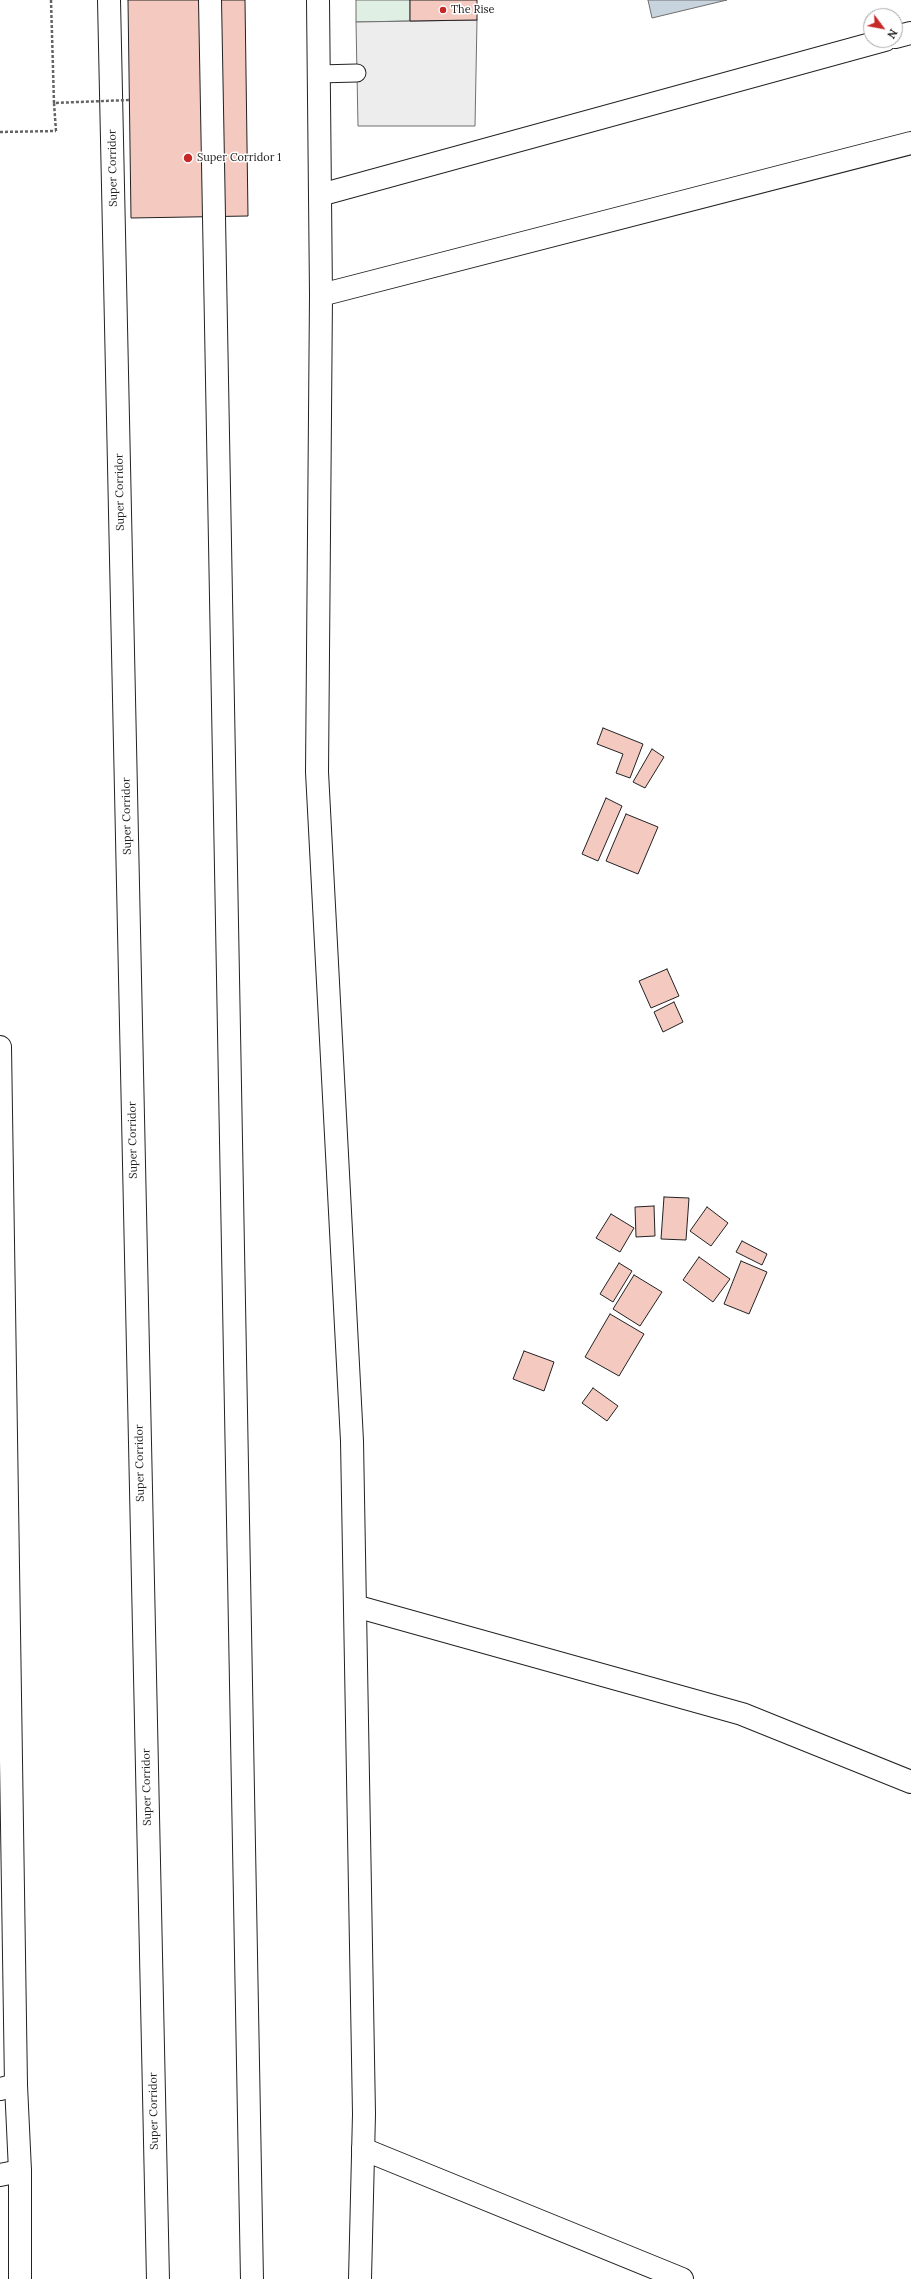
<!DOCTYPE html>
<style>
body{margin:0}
#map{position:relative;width:911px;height:2279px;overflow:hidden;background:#fff;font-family:Lora,serif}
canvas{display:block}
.north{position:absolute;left:863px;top:8px;width:40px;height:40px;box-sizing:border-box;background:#fff;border:1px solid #a7a7a7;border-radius:50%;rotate:122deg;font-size:11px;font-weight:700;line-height:16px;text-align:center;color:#222}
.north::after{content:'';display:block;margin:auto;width:14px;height:18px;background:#c62828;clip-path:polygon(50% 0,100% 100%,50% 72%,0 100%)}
</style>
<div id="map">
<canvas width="911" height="2279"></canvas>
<div class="north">N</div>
</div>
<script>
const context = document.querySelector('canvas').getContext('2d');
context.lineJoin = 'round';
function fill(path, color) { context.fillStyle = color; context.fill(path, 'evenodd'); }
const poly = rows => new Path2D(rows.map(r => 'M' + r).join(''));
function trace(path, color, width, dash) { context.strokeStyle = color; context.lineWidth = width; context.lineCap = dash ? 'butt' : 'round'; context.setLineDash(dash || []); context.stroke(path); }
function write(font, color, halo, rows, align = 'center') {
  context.font = font + ' Lora,serif'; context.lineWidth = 3; context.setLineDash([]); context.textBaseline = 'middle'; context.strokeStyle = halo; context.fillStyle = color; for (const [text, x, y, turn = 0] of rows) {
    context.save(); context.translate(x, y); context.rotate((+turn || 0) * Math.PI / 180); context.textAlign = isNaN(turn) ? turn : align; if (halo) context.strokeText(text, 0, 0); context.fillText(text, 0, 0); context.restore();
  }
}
const green = poly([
 [356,0,410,0,410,21,356,22,356,0]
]);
fill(green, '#e0efe3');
trace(green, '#6f6f6f', 1);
const parking = poly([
 [477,20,475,126,358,126,356,22,477,20]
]);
fill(parking, '#ededed');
trace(parking, '#6f6f6f', 1);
const water = poly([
 [648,0,727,0,652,18,648,0]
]);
fill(water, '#c7d3dd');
trace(water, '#6f6f6f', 1);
const building = poly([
 [128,0,245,0,248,216,131,218,128,0],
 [410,0,477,0,477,20,410,21,410,0],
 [603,728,643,744,630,778,616,773,623,754,597,744,603,728],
 [652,749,664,757,645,788,633,782,652,749],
 [606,798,622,806,598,861,582,854,606,798],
 [626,814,658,827,638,874,606,861,626,814],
 [667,969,679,996,651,1008,639,981,667,969],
 [674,1002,683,1022,663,1032,654,1012,674,1002],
 [664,1197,689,1198,686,1240,661,1239,664,1197],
 [654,1206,655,1236,636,1237,635,1207,654,1206],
 [707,1207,728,1223,711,1246,690,1231,707,1207],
 [611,1214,634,1228,620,1252,596,1238,611,1214],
 [742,1241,767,1254,762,1265,736,1252,742,1241],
 [699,1257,730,1279,713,1302,683,1280,699,1257],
 [741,1261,767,1272,749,1314,724,1304,741,1261],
 [619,1263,632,1271,613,1302,600,1294,619,1263],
 [634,1275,662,1292,640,1326,613,1309,634,1275],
 [610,1314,644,1334,619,1376,585,1357,610,1314],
 [524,1351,554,1362,544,1391,513,1379,524,1351],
 [593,1388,618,1406,607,1421,582,1403,593,1388]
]);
fill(building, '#f3c9c0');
trace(building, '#222', 1);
const service = poly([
 [318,74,357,73]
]);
const minor = poly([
 [895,37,911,33],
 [320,195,885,40],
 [321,295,911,143],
 [355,1606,742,1714,911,1782],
 [0,2089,16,2085],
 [363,2149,682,2279],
 [0,2175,20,2171]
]);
const tertiary = poly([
 [318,0,321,295,317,772,352,1441,364,2114,360,2279],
 [0,1047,16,2085,20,2171,20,2279]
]);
const primary = poly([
 [109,0,158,2279],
 [210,0,252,2279]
]);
trace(service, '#222', 19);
trace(minor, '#222', 24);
trace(tertiary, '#222', 24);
trace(primary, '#222', 24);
trace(poly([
 [51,0,54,103],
 [0,132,56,131]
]), '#646464', 2.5, [3, 2]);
trace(service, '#fff', 17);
trace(minor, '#fff', 22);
trace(tertiary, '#fff', 22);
trace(primary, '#fff', 22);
trace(poly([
 [56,131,54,103,129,100]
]), '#646464', 2.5, [3, 2]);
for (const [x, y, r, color] of [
 [443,10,4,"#c62828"],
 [188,158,5,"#c62828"]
]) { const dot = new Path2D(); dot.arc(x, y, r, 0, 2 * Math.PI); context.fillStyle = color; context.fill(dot); trace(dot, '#fff', 1.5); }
write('11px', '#222', '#fff', [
 ["The Rise",451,10],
 ["Super Corridor 1",197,158]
], 'left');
write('11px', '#222', '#fff', [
 ["Super Corridor",113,168,-91],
 ["Super Corridor",120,492,-91],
 ["Super Corridor",127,816,-91],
 ["Super Corridor",133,1140,-91],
 ["Super Corridor",140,1463,-91],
 ["Super Corridor",147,1787,-91],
 ["Super Corridor",154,2111,-91]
]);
</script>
